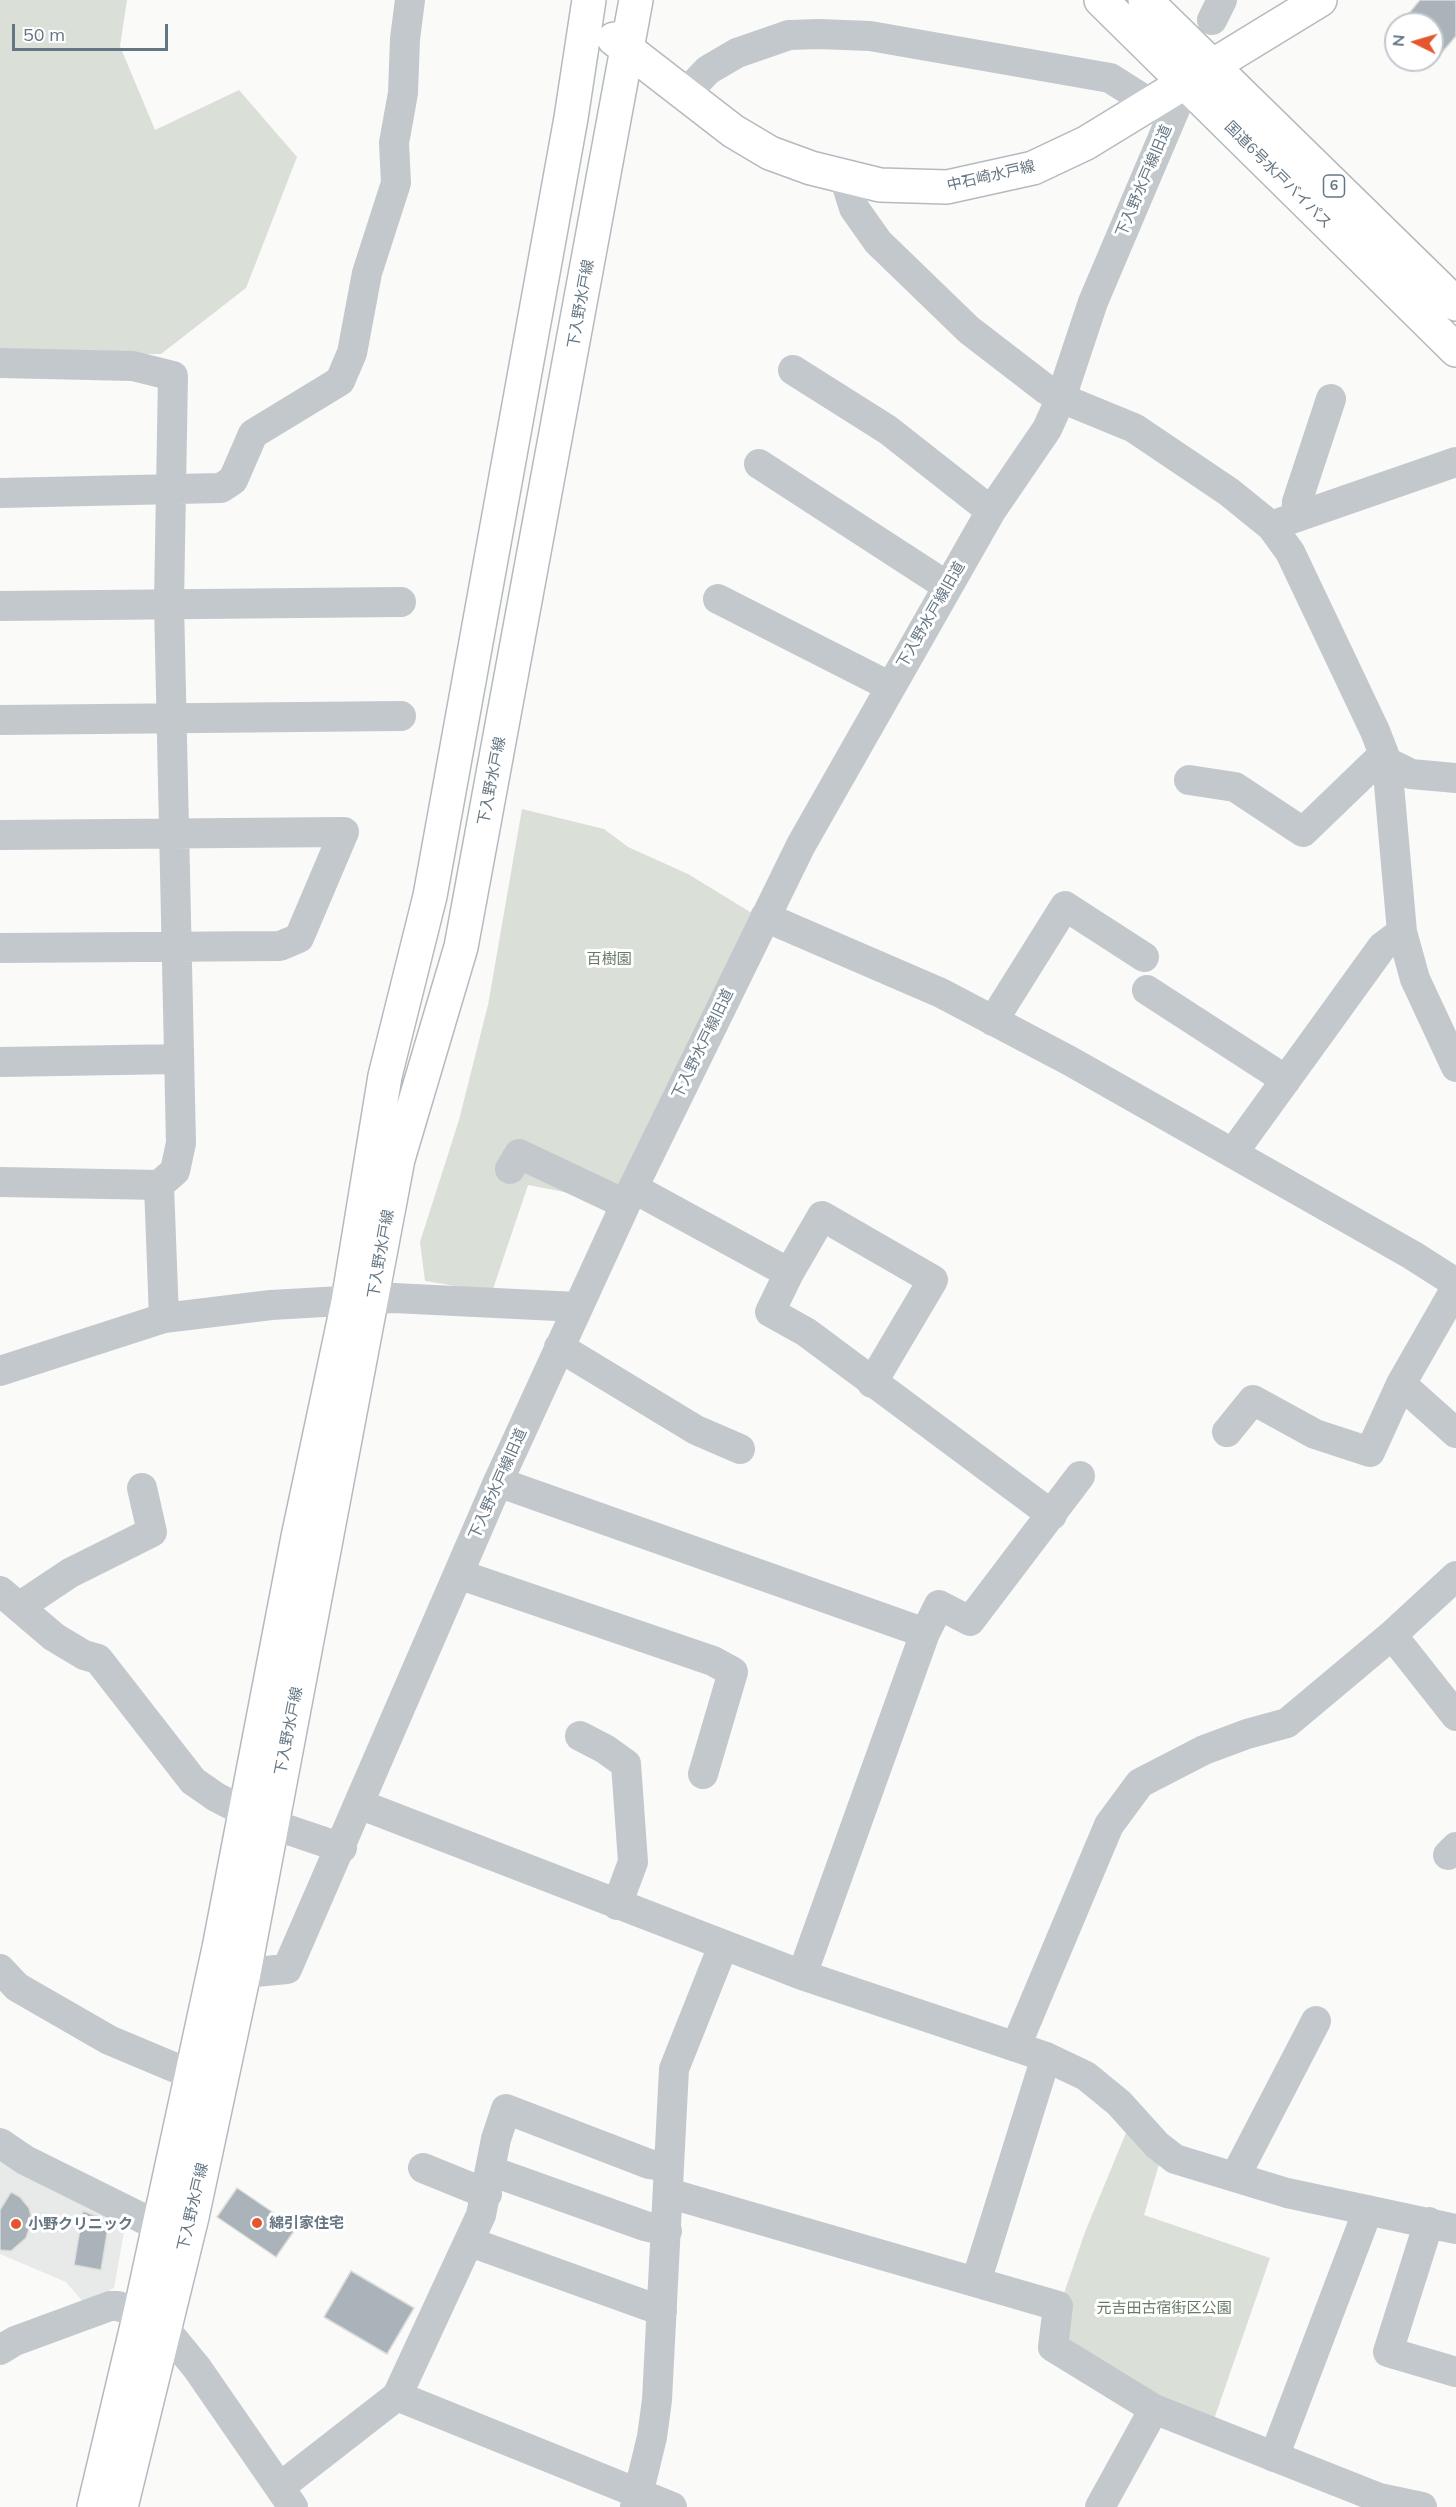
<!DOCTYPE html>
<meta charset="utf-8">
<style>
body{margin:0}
#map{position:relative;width:1456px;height:2507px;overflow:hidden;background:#fafaf8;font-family:Mulish,sans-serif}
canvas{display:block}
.north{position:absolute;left:1384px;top:12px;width:60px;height:60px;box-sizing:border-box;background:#fff;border:2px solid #c1c8cd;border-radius:50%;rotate:275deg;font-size:16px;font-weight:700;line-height:24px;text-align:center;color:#657683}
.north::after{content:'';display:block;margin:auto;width:21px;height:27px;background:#e4572e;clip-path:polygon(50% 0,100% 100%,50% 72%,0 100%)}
.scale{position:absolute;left:12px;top:24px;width:156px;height:27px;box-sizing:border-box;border:3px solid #657683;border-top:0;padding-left:8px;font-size:18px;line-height:21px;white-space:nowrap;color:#657683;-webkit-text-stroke:4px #fff;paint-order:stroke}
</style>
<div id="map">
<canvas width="1456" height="2507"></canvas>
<div class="north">N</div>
<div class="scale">50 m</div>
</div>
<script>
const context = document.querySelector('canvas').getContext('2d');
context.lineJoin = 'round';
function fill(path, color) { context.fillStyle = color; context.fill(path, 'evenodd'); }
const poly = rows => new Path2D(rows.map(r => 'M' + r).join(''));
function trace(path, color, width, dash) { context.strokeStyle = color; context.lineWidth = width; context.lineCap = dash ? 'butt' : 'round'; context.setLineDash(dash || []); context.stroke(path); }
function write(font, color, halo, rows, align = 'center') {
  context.font = font + ' Mulish,"Noto Sans JP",sans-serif'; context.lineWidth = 6; context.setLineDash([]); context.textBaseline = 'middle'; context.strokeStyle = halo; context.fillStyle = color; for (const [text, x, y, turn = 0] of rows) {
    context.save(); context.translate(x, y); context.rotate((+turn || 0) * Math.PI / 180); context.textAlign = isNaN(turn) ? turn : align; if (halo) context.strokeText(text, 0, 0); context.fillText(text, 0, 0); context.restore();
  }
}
fill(poly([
 [0,2153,126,2221,114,2288,84,2303,66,2282,0,2254]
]), '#e8e9e9');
fill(poly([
 [0,0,127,0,120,46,155,130,239,90,297,157,246,288,161,354,0,353],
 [522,809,604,829,628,847,688,874,755,915,611,1201,528,1185,492,1292,425,1281,420,1242,459,1120,488,1005],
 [1128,2128,1160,2161,1144,2215,1270,2258,1212,2425,1060,2343,1062,2299,1085,2232]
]), '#dadfd7');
const building = poly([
 [1420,0,1456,0,1456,36,1432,64,1432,24,1400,24,1420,0],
 [237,2188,296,2228,276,2257,217,2217,237,2188],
 [11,2192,20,2197,29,2208,32,2220,26,2238,11,2251,0,2250,0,2210,11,2192],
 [83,2211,109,2221,101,2270,74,2265,83,2211],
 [351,2271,414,2308,387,2354,324,2317,351,2271]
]);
fill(building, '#aab3b9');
trace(building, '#dcdcda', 1.5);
const major = poly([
 [614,39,733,131,770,153,811,168,880,185,947,187,1033,168,1086,143,1320,0],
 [94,2507,140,2313,219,1948,298,1537,348,1302,385,1076,430,896,571,118,589,0],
 [121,2507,192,2217,244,1973,398,1159,461,947,636,0]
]);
const highway = poly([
 [1101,0,1456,350],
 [1145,0,1456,304]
]);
trace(major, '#b5babe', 36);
trace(highway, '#b4b9bd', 36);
trace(poly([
 [1212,20,1222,0],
 [684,95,708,70,737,53,789,35,819,34,870,36,1110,78,1151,104],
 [844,177,854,208,878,242,969,330,1047,390,1061,398,1134,428,1229,492,1271,526,1290,552,1375,731,1387,762,1402,932,1415,979,1456,1067],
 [0,363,133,366,173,376,169,603,181,1143,175,1171,159,1185,0,1182],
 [793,370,888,430,991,511],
 [759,464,947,586],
 [0,493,221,488,233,480,253,434,340,381,352,353,367,273,396,183,394,143,403,93,405,39,410,0],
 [1296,517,1297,502,1331,399],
 [1271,526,1456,462],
 [718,599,891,687],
 [0,606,401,602],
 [0,720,401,716],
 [1387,762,1411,774,1456,778],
 [1189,780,1235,787,1303,832,1384,754],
 [0,835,344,832,299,938,280,946,0,948],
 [765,917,941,993,1070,1061,1412,1255,1456,1283],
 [1147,990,1286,1080],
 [993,1021,1065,906,1144,957],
 [0,1062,179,1059],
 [1233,1153,1382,947,1402,932],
 [510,1169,519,1154,625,1204],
 [159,1185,164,1318],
 [633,1188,789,1273,770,1312,806,1332,1052,1515],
 [789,1273,822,1216,933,1280,872,1383],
 [559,1347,696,1430,740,1449],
 [0,1371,164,1318,271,1305,394,1298,577,1307],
 [1401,1384,1456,1433],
 [1227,1432,1253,1400,1315,1434,1370,1452,1401,1384,1456,1288],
 [498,1482,925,1633,802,1975],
 [458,1574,713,1661,733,1672,703,1774],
 [0,1591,54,1637,84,1655,98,1659,193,1781,216,1797,245,1812],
 [19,1607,70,1573,152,1532,142,1488],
 [925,1633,939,1605,970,1621,1080,1476],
 [1392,1635,1456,1716],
 [580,1736,605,1749,626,1764,633,1862,617,1905],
 [359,1804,802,1975,1046,2057,1086,2076,1119,2103,1157,2145,1175,2159,1287,2193,1456,2229],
 [271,1824,342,1848],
 [1448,1855,1456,1847],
 [0,1969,17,1987,109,2040,190,2074],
 [244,1973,287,1969,498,1482,633,1188,801,845,991,511,1047,429,1061,398,1093,302,1178,102],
 [1016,2046,1109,1825,1140,1783,1204,1750,1247,1734,1287,1723,1392,1635,1456,1576],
 [0,2143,25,2160,158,2226],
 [423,2168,487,2194],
 [491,2171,645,2226,667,2231],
 [1235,2177,1316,2021],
 [668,2193,1058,2306,1053,2347,1154,2409,1379,2498,1422,2507],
 [1429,2222,1388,2352,1456,2372],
 [470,2242,662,2311],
 [976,2282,1046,2057],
 [0,2350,15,2341,110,2306,118,2306,148,2316,165,2329,197,2368,293,2507],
 [397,2396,672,2507],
 [1274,2457,1368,2210],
 [280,2487,397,2396,481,2215,496,2139,506,2109,649,2164,669,2167],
 [635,2507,652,2437,657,2400,674,2069,723,1946],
 [1100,2507,1154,2409]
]), '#c3c8cc', 30);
trace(major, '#fff', 33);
trace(highway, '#fff', 33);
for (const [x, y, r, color] of [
 [257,2223,6,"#e4572e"],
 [16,2224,6,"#e4572e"]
]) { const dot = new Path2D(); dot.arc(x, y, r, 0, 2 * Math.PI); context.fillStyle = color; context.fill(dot); trace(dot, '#fff', 2); }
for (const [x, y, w] of [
 [1334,186,21]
]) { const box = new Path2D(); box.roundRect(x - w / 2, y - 11, w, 22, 4.5); context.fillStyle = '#fff'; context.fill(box); trace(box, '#657683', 1.5); }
write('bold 14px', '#657683', null, [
 ["6",1334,186]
]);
write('15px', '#657683', '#fff', [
 ["国道6号水戸バイパス",1278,175,45],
 ["中石崎水戸線",991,176,-13],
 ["下入野水戸線旧道",1144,181,-67],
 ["下入野水戸線",581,304,-80],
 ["下入野水戸線旧道",931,615,-60],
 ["下入野水戸線",492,781,-79],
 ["下入野水戸線旧道",703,1044,-64],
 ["下入野水戸線",381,1254,-80],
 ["下入野水戸線旧道",498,1484,-66],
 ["下入野水戸線",289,1731,-79],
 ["下入野水戸線",193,2207,-77]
]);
write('15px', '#687a64', '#fff', [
 ["百樹園",609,959],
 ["元吉田古宿街区公園",1164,2308]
]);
write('bold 15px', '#657683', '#fff', [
 ["綿引家住宅",269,2223],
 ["小野クリニック",28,2224]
], 'left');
</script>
